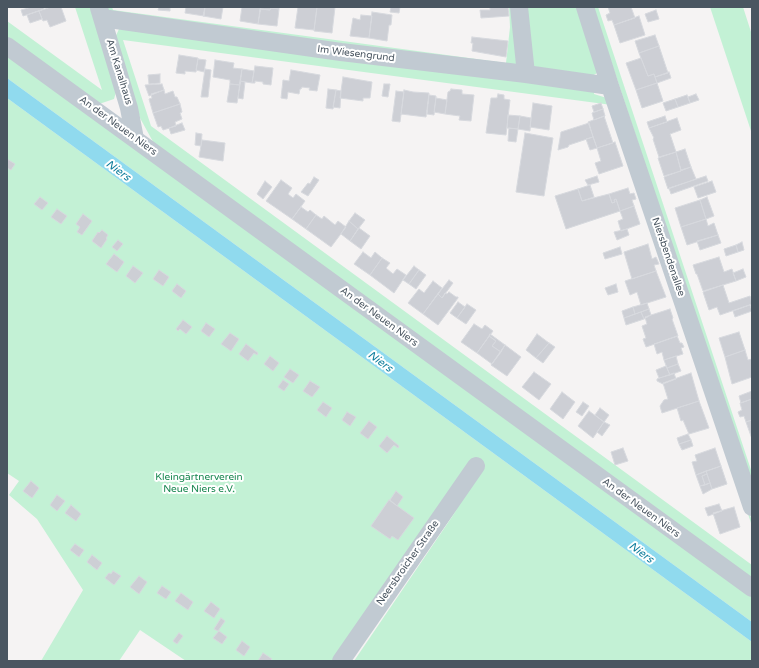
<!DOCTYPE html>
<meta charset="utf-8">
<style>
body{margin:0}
#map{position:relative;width:759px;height:668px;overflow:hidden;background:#f5f3f3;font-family:"Varela Round",sans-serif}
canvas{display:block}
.frame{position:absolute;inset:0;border:8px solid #4a5661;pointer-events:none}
</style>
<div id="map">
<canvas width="759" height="668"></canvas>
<div class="frame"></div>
</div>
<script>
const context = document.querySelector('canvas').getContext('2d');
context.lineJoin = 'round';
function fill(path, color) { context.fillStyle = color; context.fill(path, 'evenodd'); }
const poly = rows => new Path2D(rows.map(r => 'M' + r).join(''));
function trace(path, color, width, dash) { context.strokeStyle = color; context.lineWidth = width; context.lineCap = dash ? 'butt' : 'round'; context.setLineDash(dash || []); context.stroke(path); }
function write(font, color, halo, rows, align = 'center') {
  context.font = font + ' "Varela Round",sans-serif'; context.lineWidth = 4; context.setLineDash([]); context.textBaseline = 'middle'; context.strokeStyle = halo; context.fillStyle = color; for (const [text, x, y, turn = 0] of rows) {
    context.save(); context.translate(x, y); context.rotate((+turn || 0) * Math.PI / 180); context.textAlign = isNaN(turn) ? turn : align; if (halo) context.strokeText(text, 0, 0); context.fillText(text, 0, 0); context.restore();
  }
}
fill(poly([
 [75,7,93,7,118,85,114,99,96,105,7,40,7,21,102,90],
 [103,7,112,7,113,10,506,63,510,27,509,7,514,7,518,64,515,68,114,14],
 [525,7,580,7,601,71,588,78,532,66],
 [593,7,598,7,752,473,752,485],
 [710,7,743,7,752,35,752,134],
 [119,29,595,88,594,94,610,99,612,103,752,521,752,526,612,105,123,40,151,126,752,565,752,581,157,149,140,118,114,40],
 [7,51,752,596,752,622,7,78],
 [7,98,752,642,752,661,354,661,458,508,347,661,186,661,140,630,119,661,41,661,83,590,37,519,9,495,19,481,7,473]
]), '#c3f1d5');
fill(poly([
 [7,78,752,622,752,642,7,98]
]), '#90daee');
const building = poly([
 [32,7,43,7,44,9,23,16,21,10,32,7],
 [51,7,61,7,66,21,50,27,47,20,43,21,39,11,51,7],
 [159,7,170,7,170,11,158,10,159,7],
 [186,7,205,7,204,16,185,13,186,7],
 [205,7,223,7,221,19,203,16,205,7],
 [242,7,261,7,258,24,240,21,242,7],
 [261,7,279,7,279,9,271,8,270,10,260,9,261,7],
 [298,7,317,7,314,30,295,28,298,7],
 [317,7,335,7,332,33,314,31,317,7],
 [391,7,400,7,399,13,390,12,391,7],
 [490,7,508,7,509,16,481,18,480,10,490,10,490,7],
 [608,7,631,7,635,18,614,25,612,20,608,21,606,15,610,13,608,7],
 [271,8,279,9,277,26,258,24,260,9,270,10,271,8],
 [656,10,659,19,648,22,645,14,656,10],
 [39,11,42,19,30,23,27,15,39,11],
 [372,12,392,15,391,25,389,25,387,41,369,38,372,12],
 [361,15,372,16,369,38,350,36,353,18,360,20,361,15],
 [639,16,645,35,620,43,614,25,639,16],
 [655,35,659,46,639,53,635,41,655,35],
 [472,37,508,41,506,57,472,51,473,43,471,43,472,37],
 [659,46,668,73,655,77,654,74,648,76,639,53,659,46],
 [179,55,198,58,196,72,185,71,185,74,176,73,179,55],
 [641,58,648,76,654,74,657,83,636,90,626,63,641,58],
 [198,59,206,60,204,72,196,70,198,59],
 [215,60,234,63,233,68,242,69,240,85,230,84,230,80,213,77,215,60],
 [255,66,273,68,271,85,263,84,263,82,255,81,255,83,252,83,255,66],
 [205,69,211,70,208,97,201,97,205,69],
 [242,69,254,71,252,83,240,81,242,69],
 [291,70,320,75,317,91,309,90,310,88,302,87,301,89,300,89,299,94,288,92,287,99,281,98,283,80,289,81,291,70],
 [669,72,671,78,657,83,655,77,669,72],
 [160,74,160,83,149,84,148,75,160,74],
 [343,77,372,82,370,98,363,98,363,101,340,98,343,77],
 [240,81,245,82,243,99,238,98,240,81],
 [657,83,663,101,642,108,636,90,657,83],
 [162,84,164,90,149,96,145,85,162,84],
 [230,84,240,85,237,103,227,102,230,84],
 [384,84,390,84,388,97,382,96,384,84],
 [328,89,336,90,333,109,326,108,328,89],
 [451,89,462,90,462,94,474,95,471,121,459,120,460,116,445,114,448,92,450,91,451,89],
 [164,90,165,94,173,91,175,97,177,97,180,104,153,113,149,99,152,98,151,94,164,90],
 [336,90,341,91,340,108,333,107,336,90],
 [404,90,413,92,429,93,426,117,401,114,404,90],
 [396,91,404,92,400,122,392,121,396,91],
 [498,94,504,95,504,99,510,100,506,135,486,133,491,98,497,98,498,94],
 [696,94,699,100,690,103,688,97,696,94],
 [429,95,436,96,434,115,427,114,429,95],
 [687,95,690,103,678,107,675,99,687,95],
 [436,98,447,100,445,114,434,112,436,98],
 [675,99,678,107,666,111,663,103,675,99],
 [533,103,552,106,549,130,530,127,533,103],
 [601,103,603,109,594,112,592,106,601,103],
 [180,104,182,112,180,113,182,119,175,122,176,126,163,130,161,126,158,127,153,113,180,104],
 [603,109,605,116,594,120,592,113,603,109],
 [508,115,520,116,518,129,507,128,508,115],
 [520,116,531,118,530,131,518,129,520,116],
 [604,116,613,143,597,148,588,122,604,116],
 [665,116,667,122,649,128,647,122,665,116],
 [677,118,681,130,670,134,676,152,659,157,653,139,654,138,649,128,677,118],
 [182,123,185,130,171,134,169,128,182,123],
 [589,123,593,137,569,145,568,147,558,150,561,132,589,123],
 [509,128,518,129,516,142,508,141,509,128],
 [196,133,202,134,201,146,195,145,196,133],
 [525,133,553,138,544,196,516,192,525,133],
 [593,137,597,148,590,150,586,139,593,137],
 [202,140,225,143,223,161,199,157,202,140],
 [615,142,623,166,599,174,595,163,601,161,597,148,615,142],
 [685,149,691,167,681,170,676,152,685,149],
 [676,152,681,171,664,176,658,158,676,152],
 [7,159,15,164,11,170,7,168,7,159],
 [691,167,696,179,668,189,664,177,691,167],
 [597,176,599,182,588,185,585,180,597,176],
 [706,176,708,181,671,194,669,188,706,176],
 [314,177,319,180,308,196,301,192,308,183,310,184,314,177],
 [281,180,292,188,288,194,293,198,296,194,305,201,292,219,266,201,281,180],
 [265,181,272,187,263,199,257,194,265,181],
 [712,181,716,192,698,198,694,187,712,181],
 [590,185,594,197,582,201,578,189,590,185],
 [628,188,630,194,634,193,636,199,632,200,634,206,620,211,616,199,614,200,615,202,612,203,609,194,628,188],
 [578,189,582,201,609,194,612,203,615,202,614,200,616,199,620,211,566,229,555,196,578,189],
 [40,197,48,203,42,210,34,204,40,197],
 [707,197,714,216,706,219,700,200,707,197],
 [700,200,706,219,681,227,675,208,700,200],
 [634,206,640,224,621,231,618,221,623,219,620,211,634,206],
 [301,207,308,212,310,210,316,215,306,229,292,219,301,207],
 [57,209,67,216,61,224,51,217,57,209],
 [355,213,365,220,358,229,349,221,355,213],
 [83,214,92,221,82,235,77,232,80,227,76,224,83,214],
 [316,215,322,219,324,216,335,225,338,221,346,227,331,247,306,229,316,215],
 [706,219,708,226,714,223,718,235,687,245,681,227,706,219],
 [349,221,358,229,350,241,341,234,349,221],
 [359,228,370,236,361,249,350,241,359,228],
 [627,229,629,235,617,240,614,232,627,229],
 [102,230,108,235,106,238,107,239,101,248,92,241,98,232,99,233,102,230],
 [718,235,721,243,700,250,697,241,718,235],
 [118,240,123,244,117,251,112,247,118,240],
 [742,242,744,250,738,252,736,245,742,242],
 [648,244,652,259,656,257,659,264,654,265,656,271,632,279,624,252,648,244],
 [736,245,738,252,726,256,724,249,736,245],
 [620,247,622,254,605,259,603,253,620,247],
 [363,252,371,258,375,252,382,258,370,275,354,264,363,252],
 [114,254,124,262,117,272,106,264,114,254],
 [719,257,724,272,732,269,736,281,703,291,697,274,696,274,693,265,719,257],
 [382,258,390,263,386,268,393,274,397,269,406,275,394,293,370,275,382,258],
 [133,266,143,273,135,283,126,276,133,266],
 [414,266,419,270,409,284,403,280,414,266],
 [743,269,746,277,736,281,733,273,743,269],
 [159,270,169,277,163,286,153,279,159,270],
 [419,270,426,275,416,289,409,284,419,270],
 [656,271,666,297,641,305,637,292,630,295,625,281,656,271],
 [449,280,453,283,442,298,438,294,449,280],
 [433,281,442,288,423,314,408,303,419,289,424,293,433,281],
 [177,284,186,291,181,298,172,291,177,284],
 [616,284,618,292,608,295,605,288,616,284],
 [723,285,729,303,750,296,752,304,720,315,717,307,709,310,703,292,723,285],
 [449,292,456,297,458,297,458,298,438,325,423,314,438,294,442,298,445,293,447,294,449,292],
 [458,302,465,307,457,318,450,313,458,302],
 [647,303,649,309,635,314,633,307,647,303],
 [467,304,476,310,466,324,457,318,467,304],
 [750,305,752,311,735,317,733,311,750,305],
 [633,307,635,314,624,318,622,311,633,307],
 [649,309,651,315,644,319,641,312,649,309],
 [670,309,673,318,672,319,678,336,646,347,643,339,646,338,642,326,647,324,645,317,670,309],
 [641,312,644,319,626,325,624,318,641,312],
 [183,320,192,327,186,334,180,329,178,331,176,329,183,320],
 [206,323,215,329,209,337,201,331,206,323],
 [474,324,482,329,485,325,493,331,477,353,461,342,474,324],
 [739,332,745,350,725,357,719,338,739,332],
 [230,333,239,339,231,351,221,344,230,333],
 [490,334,505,345,501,352,492,346,496,341,489,336,490,334],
 [537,334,549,343,536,358,526,350,537,334],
 [489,336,496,341,492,346,501,352,492,364,477,353,489,336],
 [677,336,680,343,682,343,684,347,681,348,683,354,664,360,662,352,657,354,654,344,677,336],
 [549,343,555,347,543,363,536,358,549,343],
 [246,344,258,353,257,355,254,353,248,361,239,354,246,344],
 [505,345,521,357,507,376,491,365,505,345],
 [745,350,748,360,752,359,752,377,732,384,725,357,745,350],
 [270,356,279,363,273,371,264,364,270,356],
 [676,356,678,364,667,368,664,360,676,356],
 [678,364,681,371,670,375,667,368,678,364],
 [666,366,670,375,659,378,656,370,666,366],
 [290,369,299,375,293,383,284,377,290,369],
 [534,372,551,384,539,400,522,387,534,372],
 [674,373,676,379,663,384,657,381,657,379,674,373],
 [691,373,699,401,662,413,660,406,664,400,668,399,663,383,691,373],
 [283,380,289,384,284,391,278,387,283,380],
 [310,381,320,387,312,397,303,391,310,381],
 [752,391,752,399,741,403,739,396,752,391],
 [562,392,575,402,563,419,550,409,562,392],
 [752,399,752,420,746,422,744,416,740,417,738,412,742,410,740,403,752,399],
 [699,401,709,428,689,434,683,420,681,421,677,408,699,401],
 [323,402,332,408,326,417,317,410,323,402],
 [583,402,589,406,582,416,576,412,583,402],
 [600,408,609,415,604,422,595,415,600,408],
 [589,411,604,422,593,438,578,426,589,411],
 [347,412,356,417,350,426,342,420,347,412],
 [752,420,752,439,746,422,752,420],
 [369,421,377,427,368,439,360,433,369,421],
 [604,422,610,425,602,436,597,432,604,422],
 [688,434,691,440,679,444,677,438,688,434],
 [387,436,399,446,398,448,394,445,387,453,379,446,387,436],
 [691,440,693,446,682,450,679,444,691,440],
 [623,448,628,461,615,465,611,452,623,448],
 [715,448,721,466,696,475,692,462,697,461,695,455,715,448],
 [721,466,727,484,712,489,706,471,721,466],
 [706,471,707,474,702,476,705,485,700,486,696,475,706,471],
 [707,474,710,483,705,485,702,476,707,474],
 [31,481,39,488,32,498,23,491,31,481],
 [710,483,712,489,703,494,700,486,710,483],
 [396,491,403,497,397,506,390,500,396,491],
 [57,495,65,501,57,511,50,505,57,495],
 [389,500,414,518,398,540,392,536,390,539,371,526,389,500],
 [719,504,722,511,708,516,705,508,719,504],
 [71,505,81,514,76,521,65,513,71,505],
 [734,507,740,527,720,534,713,513,734,507],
 [75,544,84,550,79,557,70,550,75,544],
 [92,555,102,563,97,570,87,562,92,555],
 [113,571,121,576,114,585,105,578,109,573,111,574,113,571],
 [139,576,147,582,139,594,130,587,139,576],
 [162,586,171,592,166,599,157,593,162,586],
 [181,593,193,602,188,610,175,601,181,593],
 [211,602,220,609,214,618,204,611,211,602],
 [221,618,225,621,218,631,214,629,221,618],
 [219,631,227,637,222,644,213,638,219,631],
 [179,633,183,636,177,644,173,641,179,633],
 [242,641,250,647,244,656,236,650,242,641],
 [263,653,272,659,270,661,258,661,263,653]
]);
fill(building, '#cdcfd5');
trace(building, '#d7d9de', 1);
trace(poly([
 [519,7,526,74],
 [585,7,610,86,752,507],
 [99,8,129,108,135,139],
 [102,18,341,52,526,74,610,86],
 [7,46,752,588],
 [341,661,476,466]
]), '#c1cad2', 18);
write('10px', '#4a5661', '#fff', [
 ["Im Wiesengrund",356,54,7],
 ["Am Kanalhaus",119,72,73],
 ["An der Neuen Niers",118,126,36],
 ["Niersbendenallee",668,257,71],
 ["An der Neuen Niers",379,317,36],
 ["An der Neuen Niers",641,508,36],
 ["Neersbroicher Straße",408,563,-55]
]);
write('10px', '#17864f', '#fff', [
 ["Kleingärtnerverein",199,477],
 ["Neue Niers e.V.",199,489]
]);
write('italic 11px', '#0c7c9b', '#fff', [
 ["Niers",118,171,36],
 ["Niers",380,362,36],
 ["Niers",641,553,36]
]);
</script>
